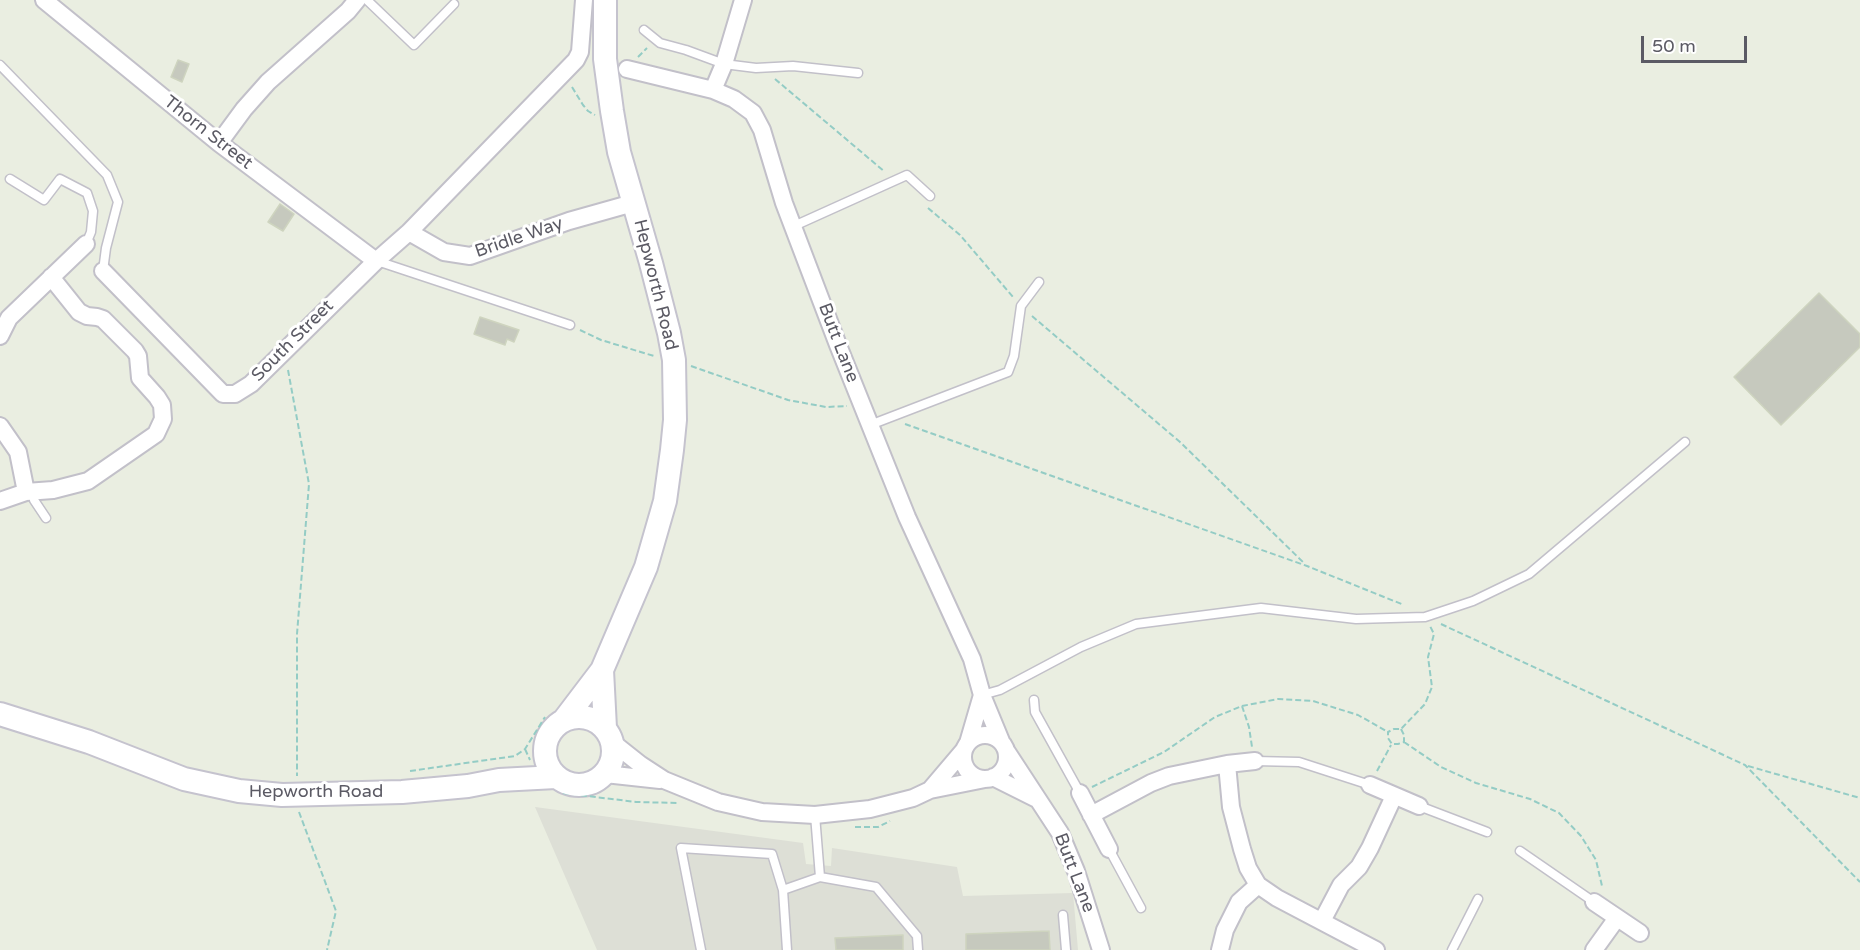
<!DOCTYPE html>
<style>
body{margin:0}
#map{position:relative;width:1860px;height:950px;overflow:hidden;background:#eaeee1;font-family:"Varela Round",sans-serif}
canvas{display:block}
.scale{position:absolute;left:1641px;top:36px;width:106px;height:27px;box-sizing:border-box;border:3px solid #5b5a64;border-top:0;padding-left:8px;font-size:18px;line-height:21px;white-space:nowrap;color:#5b5a64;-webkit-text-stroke:4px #fff;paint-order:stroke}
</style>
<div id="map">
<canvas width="1860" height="950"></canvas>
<div class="scale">50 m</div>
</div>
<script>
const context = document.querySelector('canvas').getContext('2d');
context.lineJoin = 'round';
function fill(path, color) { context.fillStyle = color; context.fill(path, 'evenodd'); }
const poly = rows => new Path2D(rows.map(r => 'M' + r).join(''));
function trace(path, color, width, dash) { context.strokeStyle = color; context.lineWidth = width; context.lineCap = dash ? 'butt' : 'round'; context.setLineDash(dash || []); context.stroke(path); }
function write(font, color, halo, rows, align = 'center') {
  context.font = font + ' "Varela Round",sans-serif'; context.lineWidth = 6; context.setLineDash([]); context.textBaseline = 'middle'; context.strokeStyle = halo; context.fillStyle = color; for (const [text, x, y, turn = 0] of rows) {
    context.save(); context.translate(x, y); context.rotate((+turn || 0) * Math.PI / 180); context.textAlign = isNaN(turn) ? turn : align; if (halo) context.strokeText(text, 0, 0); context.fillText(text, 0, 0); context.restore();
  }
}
fill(poly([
 [535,807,803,843,806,864,831,866,832,848,957,867,963,896,1073,893,1078,950,597,950]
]), '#dddfd6');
const building = poly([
 [178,60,189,64,182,82,171,77,178,60],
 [280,204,294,214,283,231,268,222,280,204],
 [1819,293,1860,334,1860,347,1781,425,1734,377,1819,293],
 [480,317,519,330,514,342,507,339,505,345,474,334,480,317],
 [1049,931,1050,950,966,950,966,934,1049,931],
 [903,935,903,950,836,950,835,938,903,935]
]);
fill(building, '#c6c9be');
trace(building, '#ced4bf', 1.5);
const lane = poly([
 [367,0,414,45,454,4],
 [644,30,660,43,686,50,724,64,756,68,793,66,858,73],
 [0,65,107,175,118,202,106,248,103,271],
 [10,179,44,200,60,179,87,193,93,211,91,232,86,244],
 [794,226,907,175,930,196],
 [377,261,570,325],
 [870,425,1008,372,1014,356,1021,306,1039,282],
 [32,491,34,500,46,518],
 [982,695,1000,690,1081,647,1136,624,1261,608,1356,619,1425,617,1473,601,1529,574,1685,442],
 [1034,700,1035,712,1080,793],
 [1255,761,1299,762,1370,785],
 [1419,806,1487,832],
 [815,815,820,877],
 [1109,849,1141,908],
 [1520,851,1594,902],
 [1063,915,1066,950],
 [701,950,681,848,772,854,783,890],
 [787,950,783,890,820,877,876,887,917,936,918,950],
 [1452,950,1478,899]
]);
const street = poly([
 [44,0,219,143,376,261],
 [627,69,713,90,734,99,753,113,762,130,784,203,838,345,907,517,972,659,982,695,1001,741],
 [713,90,724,64,743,0],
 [219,143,244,109,268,82,348,11,357,0],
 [409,232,444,252,470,256,569,221,633,203],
 [103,271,223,394,235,394,251,384,376,261,409,232,576,60,580,52,584,0],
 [0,336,9,318,86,244],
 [0,426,18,452,26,492],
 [0,501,26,492,53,490,88,481,156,434,163,419,162,405,157,397,140,378,138,356,135,351,103,319,97,317,87,316,79,312,51,277],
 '963 757a22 22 0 1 1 44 0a22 22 0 1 1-44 0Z',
 [612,742,641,765,664,780,718,802,762,812,815,815,870,809,913,798,930,790,985,779],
 [968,743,982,695],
 [1007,752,1060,833,1076,871,1101,950],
 [1255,761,1227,764,1231,807,1242,849,1248,868,1258,885,1277,898,1376,950],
 [605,774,660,780],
 [993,777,1037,799],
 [1370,785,1419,806],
 [930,790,964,750],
 [1080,793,1109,849],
 [1091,815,1151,783,1169,776,1227,764],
 [1594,902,1640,933],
 [1322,921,1341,885,1359,867,1370,848,1394,796],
 [1220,950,1225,930,1239,902,1258,885],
 [1594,950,1617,918]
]);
const secondary = poly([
 [602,670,605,728],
 [0,714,89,742,184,779,239,791,282,795,402,792,468,786,499,780,556,777],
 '545 751a34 34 0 1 1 68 0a34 34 0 1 1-68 0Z',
 [564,720,602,670,646,567,665,501,672,450,675,420,674,360,669,333,651,263,619,152,612,111,605,59,605,0]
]);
trace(lane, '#c2c0c9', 11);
trace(street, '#c2c0c9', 20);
trace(secondary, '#c5c3ce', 26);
trace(poly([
 [638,57,647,48],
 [775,79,885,172],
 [572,87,583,105,588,111,595,115],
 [928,208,960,235,1013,297],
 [1032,316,1180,442,1305,564],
 [580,330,601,340,654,356],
 [691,366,788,400,826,407,847,406],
 [288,370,309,484,297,634,297,776],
 [905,424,1307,566,1404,605],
 [1441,624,1745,765,1860,882],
 [1242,706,1249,727,1252,747],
 [1401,729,1404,735,1404,742,1398,744,1392,744,1388,738,1388,732,1394,729,1401,729,1425,704,1432,687,1428,657,1434,634,1430,626],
 [1404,742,1441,767,1476,783,1530,799,1559,813,1581,836,1596,860,1602,886,1601,888],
 [525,749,530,760],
 [1748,766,1860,798],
 [410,771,515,756,525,749,545,717],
 [1377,771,1391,745],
 [1092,787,1164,752,1215,717,1242,706,1278,699,1313,701,1358,715,1388,732],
 [563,793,636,802,679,803],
 [299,812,336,911,327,950],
 [855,827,878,827,890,821]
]), '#94ccc5', 2, [6, 3]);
trace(lane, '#fff', 8);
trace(street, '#fff', 16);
trace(secondary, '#fff', 22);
write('18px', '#5b5a64', '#fff', [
 ["Thorn Street",208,133,38],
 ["Bridle Way",519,238,-19],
 ["Hepworth Road",655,285,76],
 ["South Street",293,341,-45],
 ["Butt Lane",838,343,69],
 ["Hepworth Road",316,792],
 ["Butt Lane",1074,873,69]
]);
</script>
